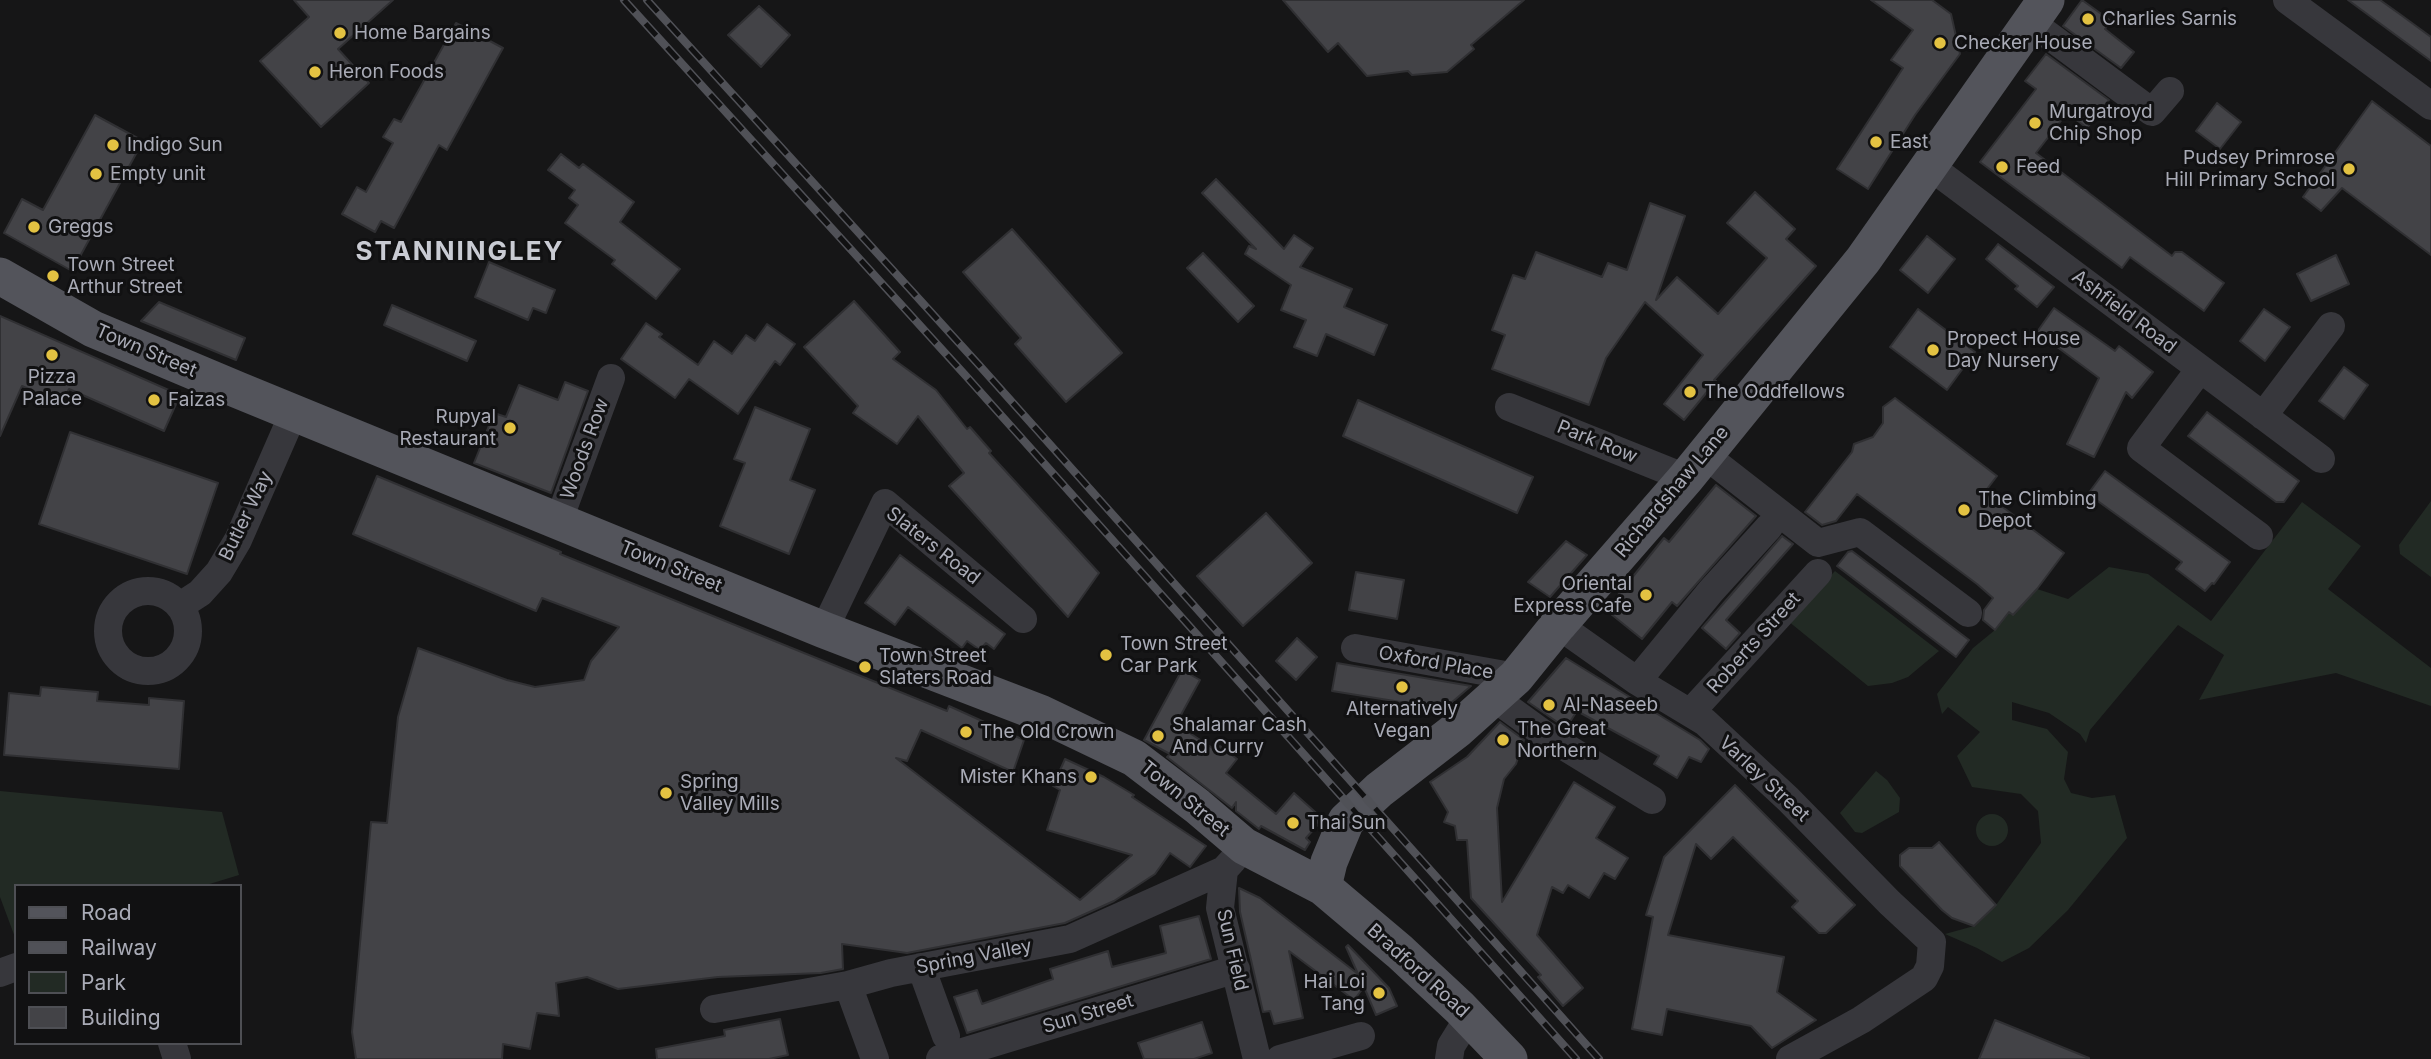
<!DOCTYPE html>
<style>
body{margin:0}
#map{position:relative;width:2431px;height:1059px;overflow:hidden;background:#161617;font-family:Inter,sans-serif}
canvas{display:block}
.legend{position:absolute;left:14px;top:884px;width:228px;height:161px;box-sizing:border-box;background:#111112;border:2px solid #4e4f54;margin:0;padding:9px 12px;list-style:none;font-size:21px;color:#a9abb6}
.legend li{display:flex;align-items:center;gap:14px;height:35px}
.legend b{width:35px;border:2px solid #4e4f54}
</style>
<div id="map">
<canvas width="2431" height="1059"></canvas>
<ul class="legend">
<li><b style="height:9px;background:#53545b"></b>Road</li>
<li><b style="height:9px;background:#505157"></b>Railway</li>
<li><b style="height:19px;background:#222a24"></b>Park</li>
<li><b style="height:19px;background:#434347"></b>Building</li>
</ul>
</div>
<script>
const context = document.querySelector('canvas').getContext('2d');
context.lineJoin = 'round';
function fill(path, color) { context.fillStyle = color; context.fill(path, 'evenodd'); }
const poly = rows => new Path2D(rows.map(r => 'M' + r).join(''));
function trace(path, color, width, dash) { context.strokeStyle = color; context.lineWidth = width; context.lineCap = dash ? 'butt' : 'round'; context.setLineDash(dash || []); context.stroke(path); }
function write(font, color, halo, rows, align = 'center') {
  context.font = font + ' Inter,sans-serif'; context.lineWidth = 6; context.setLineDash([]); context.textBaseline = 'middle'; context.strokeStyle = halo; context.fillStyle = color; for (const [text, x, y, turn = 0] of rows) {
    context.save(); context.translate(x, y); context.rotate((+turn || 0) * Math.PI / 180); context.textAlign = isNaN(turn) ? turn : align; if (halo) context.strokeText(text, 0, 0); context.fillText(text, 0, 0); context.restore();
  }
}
fill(poly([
 [2431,501,2431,577,2400,554,2399,545],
 [2302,502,2361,546,2328,589,2431,668,2431,706,2336,673,2199,700,2224,655,2178,625,2090,730,2086,743,2080,734,2049,713,2012,702,2012,720,2047,729,2068,752,2064,779,2071,793,2092,798,2115,795,2127,838,2068,910,2029,948,2002,962,1977,948,1945,934,1974,926,1996,905,2041,843,2038,811,2021,794,1972,787,1957,756,1980,732,1948,707,1942,714,1937,694,1973,648,1995,630,2009,612,2013,615,2037,589,2068,599,2109,567,2148,574,2211,621],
 [1835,571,1939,651,1908,677,1892,683,1868,686,1788,621],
 [1876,771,1887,780,1900,798,1899,812,1862,833,1855,832,1840,813],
 [0,791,222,812,239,875,203,886,16,886,16,940,0,897],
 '1976 830a16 16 0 1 1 32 0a16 16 0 1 1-32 0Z'
]), '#222a24');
const building = poly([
 [294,0,393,0,338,49,369,83,321,127,260,61,309,17,294,0],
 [1283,0,1524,0,1471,45,1474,49,1447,72,1412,75,1408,71,1367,76,1338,43,1328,52,1283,0],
 [1871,0,1932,0,1951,14,1960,54,1915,115,1868,189,1837,169,1903,68,1891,60,1913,30,1871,0],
 [2082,0,2111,21,2105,29,2134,52,2121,68,2063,26,2082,0],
 [2348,0,2380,0,2401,15,2431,37,2431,61,2348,0],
 [759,6,790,35,761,67,728,35,759,6],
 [456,23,503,48,447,150,439,145,394,228,381,221,375,232,342,214,357,187,366,192,393,143,383,137,394,119,401,122,456,23],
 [2046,54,2109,100,2087,128,2067,113,2036,153,2172,256,2175,252,2182,252,2224,283,2204,311,2130,257,2122,268,1980,162,2036,89,2025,81,2046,54],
 [2372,101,2431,146,2431,255,2342,188,2321,211,2303,197,2372,101],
 [2217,103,2241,122,2220,149,2196,131,2217,103],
 [95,115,143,141,72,271,4,233,22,199,43,210,95,115],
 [561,154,579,168,583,164,634,202,620,222,680,269,656,299,612,264,615,260,565,223,578,205,569,198,575,190,548,170,561,154],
 [1216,179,1284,249,1294,235,1313,248,1300,267,1352,289,1344,307,1387,325,1374,355,1326,334,1317,356,1294,347,1306,320,1281,310,1291,285,1245,254,1249,246,1256,249,1202,193,1216,179],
 [1755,192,1795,229,1786,239,1816,266,1714,380,1716,381,1684,420,1664,404,1703,355,1645,302,1606,358,1589,405,1492,369,1505,335,1492,330,1513,275,1525,279,1536,252,1602,277,1608,263,1627,270,1650,203,1685,216,1656,300,1677,277,1718,314,1767,258,1727,223,1755,192],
 [1012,229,1122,353,1066,402,1015,344,1021,338,963,272,1012,229],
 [1927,236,1955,259,1928,293,1900,270,1927,236],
 [1998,244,2054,287,2037,307,2015,289,2018,286,1986,259,1998,244],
 [1203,253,1254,306,1238,322,1187,268,1203,253],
 [2336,255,2349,284,2311,301,2297,274,2336,255],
 [489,262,555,290,546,313,533,308,528,320,475,297,489,262],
 [854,301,900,352,893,359,936,390,967,429,970,427,991,451,989,453,1099,573,1068,617,949,486,964,473,918,416,897,444,853,413,858,406,804,347,854,301],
 [159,302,245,338,236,360,141,321,159,302],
 [392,305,476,341,467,361,384,325,392,305],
 [2054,308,2115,351,2119,346,2153,372,2132,398,2126,392,2094,457,2067,444,2099,378,2037,332,2054,308],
 [1918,309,1975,352,1947,390,1890,347,1918,309],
 [2264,309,2290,327,2265,361,2240,341,2264,309],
 [0,316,180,395,164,431,69,389,62,404,22,386,0,436,0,316],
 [646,323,662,334,659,337,698,365,714,341,732,354,746,335,755,341,767,324,795,344,780,365,775,361,738,414,689,379,675,398,621,359,646,323],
 [2344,367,2368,385,2344,419,2319,401,2344,367],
 [565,382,588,391,551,493,474,463,494,413,506,417,519,385,558,400,565,382],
 [1895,398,1997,476,1984,493,2064,553,2037,589,2013,615,2009,612,1995,630,1983,620,1984,610,1993,598,1977,584,1857,494,1836,521,1822,525,1805,512,1852,452,1854,444,1873,437,1883,423,1883,407,1895,398],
 [1358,400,1533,477,1517,513,1343,436,1358,400],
 [755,407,810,429,790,480,815,490,789,554,720,526,745,463,734,459,755,407],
 [2207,412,2299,481,2284,502,2276,502,2188,436,2207,412],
 [70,432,218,483,187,574,39,524,70,432],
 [2105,471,2230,562,2214,584,2212,583,2205,591,2176,569,2182,562,2088,494,2105,471],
 [377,476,561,552,560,554,947,711,949,706,1024,740,1013,772,921,730,907,761,896,758,1080,900,1132,855,1047,830,1060,790,1053,786,1065,759,1104,777,1134,795,1132,797,1206,846,1190,867,1170,853,1155,874,1114,901,1065,923,907,953,842,944,843,969,821,973,718,977,618,989,587,977,556,983,559,1016,537,1013,530,1049,503,1044,502,1059,356,1059,352,1032,371,822,387,823,398,717,418,648,507,680,535,687,584,680,591,661,619,627,542,598,536,611,353,534,377,476],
 [1716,485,1756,516,1677,606,1672,602,1642,639,1606,610,1664,538,1669,542,1716,485],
 [1266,513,1312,563,1243,626,1197,576,1266,513],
 [1782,536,1793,544,1726,620,1740,633,1726,649,1702,628,1782,536],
 [1566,541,1587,555,1550,597,1528,582,1566,541],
 [1852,551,1969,640,1956,657,1837,566,1848,552,1852,551],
 [900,555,1005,634,994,649,986,643,980,650,967,641,962,648,908,607,895,625,865,603,900,555],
 [1356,572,1404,580,1397,619,1349,610,1356,572],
 [1297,638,1317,657,1296,680,1276,661,1297,638],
 [1566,658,1700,740,1709,749,1701,762,1689,757,1677,778,1654,764,1659,756,1577,711,1566,728,1528,702,1566,658],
 [1337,663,1471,686,1444,709,1332,691,1337,663],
 [1182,670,1200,680,1176,724,1217,751,1220,746,1237,759,1226,773,1276,814,1294,793,1323,819,1306,838,1310,842,1305,850,1261,826,1259,829,1236,811,1236,802,1232,808,1167,757,1170,754,1144,740,1182,670],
 [41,687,98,692,97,701,149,705,149,698,184,701,179,769,4,755,9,693,40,696,41,687],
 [1500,722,1524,740,1516,764,1504,779,1497,808,1502,902,1574,782,1615,807,1596,838,1628,858,1615,879,1604,873,1589,898,1568,885,1563,893,1552,887,1537,935,1583,988,1563,1006,1538,977,1541,975,1471,898,1467,840,1457,840,1455,826,1444,822,1448,812,1430,782,1467,757,1500,722],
 [1735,785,1855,905,1826,933,1819,933,1792,907,1798,901,1733,837,1711,859,1696,844,1668,935,1784,957,1777,992,1816,1020,1772,1048,1751,1026,1667,1009,1662,1035,1632,1029,1653,917,1646,915,1664,857,1735,785],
 [1939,842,1996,905,1974,926,1952,918,1942,910,1900,866,1900,855,1909,848,1932,848,1939,842],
 [1239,888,1260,898,1358,974,1346,947,1348,945,1389,988,1397,1006,1376,1015,1364,987,1354,1000,1289,951,1303,1018,1274,1024,1270,1011,1263,1012,1240,912,1239,888],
 [1199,916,1211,959,967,1033,954,997,977,990,982,1004,1053,979,1050,969,1108,951,1112,967,1166,953,1160,926,1199,916],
 [780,1019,788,1055,769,1059,657,1059,656,1049,725,1036,724,1030,780,1019],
 [1995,1020,2089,1058,2089,1059,1979,1059,1995,1020],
 [1202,1022,1212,1053,1194,1059,1144,1059,1138,1043,1202,1022]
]);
fill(building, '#434347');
trace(building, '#303033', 2);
trace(poly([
 [2287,0,2431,106],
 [2032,23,2152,112,2170,91],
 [1928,165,2321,459],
 [2200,369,2141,448,2259,536],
 [1509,407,1686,478],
 [2263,416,2331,326],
 [1705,455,1818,543,1860,532,1968,613],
 [559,520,611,378],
 '108 631a40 40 0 1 1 80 0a40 40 0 1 1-80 0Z',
 [180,606,200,593,219,572,238,540,294,412],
 [1558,625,1637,681,1705,722,1788,799,1890,903,1932,942,1930,966,1924,978,1861,1020,1790,1059],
 [824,630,885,503,1023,619],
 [1355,648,1516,677],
 [1637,681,1711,591,1769,527],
 [1493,697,1544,734,1652,800],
 [1690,713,1818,573],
 [1233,860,1224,870,1220,908,1257,1059],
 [921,967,946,1036],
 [0,973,16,967],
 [848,985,875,1059],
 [714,1009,848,985,891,973,1070,939,1224,870],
 [172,1043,177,1059],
 [940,1059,1236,969],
 [1280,1059,1361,1036],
 [1449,1059,1451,1046,1469,1017]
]), '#37373c', 28);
trace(poly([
 [0,276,93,329,238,390,824,630,1040,713,1134,758,1197,806,1244,846,1323,887,1400,952,1460,1008,1509,1059],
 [1323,887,1329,862,1346,821,1379,790,1458,729,1516,677,1558,625,1686,478,1863,260,2046,0]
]), '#53545b', 37);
const rail = poly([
 [624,0,966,376,1576,1059],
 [647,0,979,365,1599,1059]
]);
trace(rail, '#505157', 8);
trace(rail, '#111112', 5, [16]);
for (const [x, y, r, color] of [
 [2088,19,7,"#e3c242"],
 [340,33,7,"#e3c242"],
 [1940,43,7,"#e3c242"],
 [315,72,7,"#e3c242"],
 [2035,123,7,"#e3c242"],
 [1876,142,7,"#e3c242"],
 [113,145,7,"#e3c242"],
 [2002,167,7,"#e3c242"],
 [2349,169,7,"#e3c242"],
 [96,174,7,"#e3c242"],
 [34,227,7,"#e3c242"],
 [53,276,7,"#e3c242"],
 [1933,350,7,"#e3c242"],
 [52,355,7,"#e3c242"],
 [1690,392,7,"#e3c242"],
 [154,400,7,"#e3c242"],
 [510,428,7,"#e3c242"],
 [1964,510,7,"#e3c242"],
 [1646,595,7,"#e3c242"],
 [1106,655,7,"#e3c242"],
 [865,667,7,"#e3c242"],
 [1402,687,7,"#e3c242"],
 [1549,705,7,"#e3c242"],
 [966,732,7,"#e3c242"],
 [1158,736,7,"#e3c242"],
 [1503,740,7,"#e3c242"],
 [1091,777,7,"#e3c242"],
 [666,793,7,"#e3c242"],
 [1293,823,7,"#e3c242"],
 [1379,993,7,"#e3c242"]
]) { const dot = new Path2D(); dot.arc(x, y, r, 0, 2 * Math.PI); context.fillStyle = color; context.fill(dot); trace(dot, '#111112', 2.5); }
write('19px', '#a9abb6', '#111112', [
 ["Charlies Sarnis",2102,19],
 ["Home Bargains",354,33],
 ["Checker House",1954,43],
 ["Heron Foods",329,72],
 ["Murgatroyd",2049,112],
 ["Chip Shop",2049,134],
 ["East",1890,142],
 ["Indigo Sun",127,145],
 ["Pudsey Primrose",2335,158,"right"],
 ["Hill Primary School",2335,180,"right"],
 ["Feed",2016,167],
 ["Empty unit",110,174],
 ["Greggs",48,227],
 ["Town Street",67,265],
 ["Arthur Street",67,287],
 ["Propect House",1947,339],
 ["Day Nursery",1947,361],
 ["Pizza",52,377,"center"],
 ["Palace",52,399,"center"],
 ["The Oddfellows",1704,392],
 ["Faizas",168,400],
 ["Rupyal",496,417,"right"],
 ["Restaurant",496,439,"right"],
 ["The Climbing",1978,499],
 ["Depot",1978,521],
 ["Oriental",1632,584,"right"],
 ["Express Cafe",1632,606,"right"],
 ["Town Street",1120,644],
 ["Car Park",1120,666],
 ["Town Street",879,656],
 ["Slaters Road",879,678],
 ["Al-Naseeb",1563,705],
 ["Alternatively",1402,709,"center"],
 ["Vegan",1402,731,"center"],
 ["Shalamar Cash",1172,725],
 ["And Curry",1172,747],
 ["The Great",1517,729],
 ["Northern",1517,751],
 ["The Old Crown",980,732],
 ["Mister Khans",1077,777,"right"],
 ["Spring",680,782],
 ["Valley Mills",680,804],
 ["Thai Sun",1307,823],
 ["Hai Loi",1365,982,"right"],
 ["Tang",1365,1004,"right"]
], 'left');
write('19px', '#a9abb6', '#111112', [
 ["Ashfield Road",2124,312,37],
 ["Town Street",146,351,23],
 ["Park Row",1597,442,22],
 ["Woods Row",585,449,-70],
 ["Richardshaw Lane",1672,492,-50],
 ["Butler Way",246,516,-64],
 ["Slaters Road",933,546,38],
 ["Town Street",671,567,22],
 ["Roberts Street",1754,643,-48],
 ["Oxford Place",1436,663,10],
 ["Varley Street",1764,779,43],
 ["Town Street",1185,799,39],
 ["Sun Field",1232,950,77],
 ["Spring Valley",974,957,-11],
 ["Bradford Road",1418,971,42],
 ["Sun Street",1088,1014,-17]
]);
context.letterSpacing = '2px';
write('bold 26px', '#c9cbd3', '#111112', [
 ["STANNINGLEY",460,252]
]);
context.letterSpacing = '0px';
</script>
